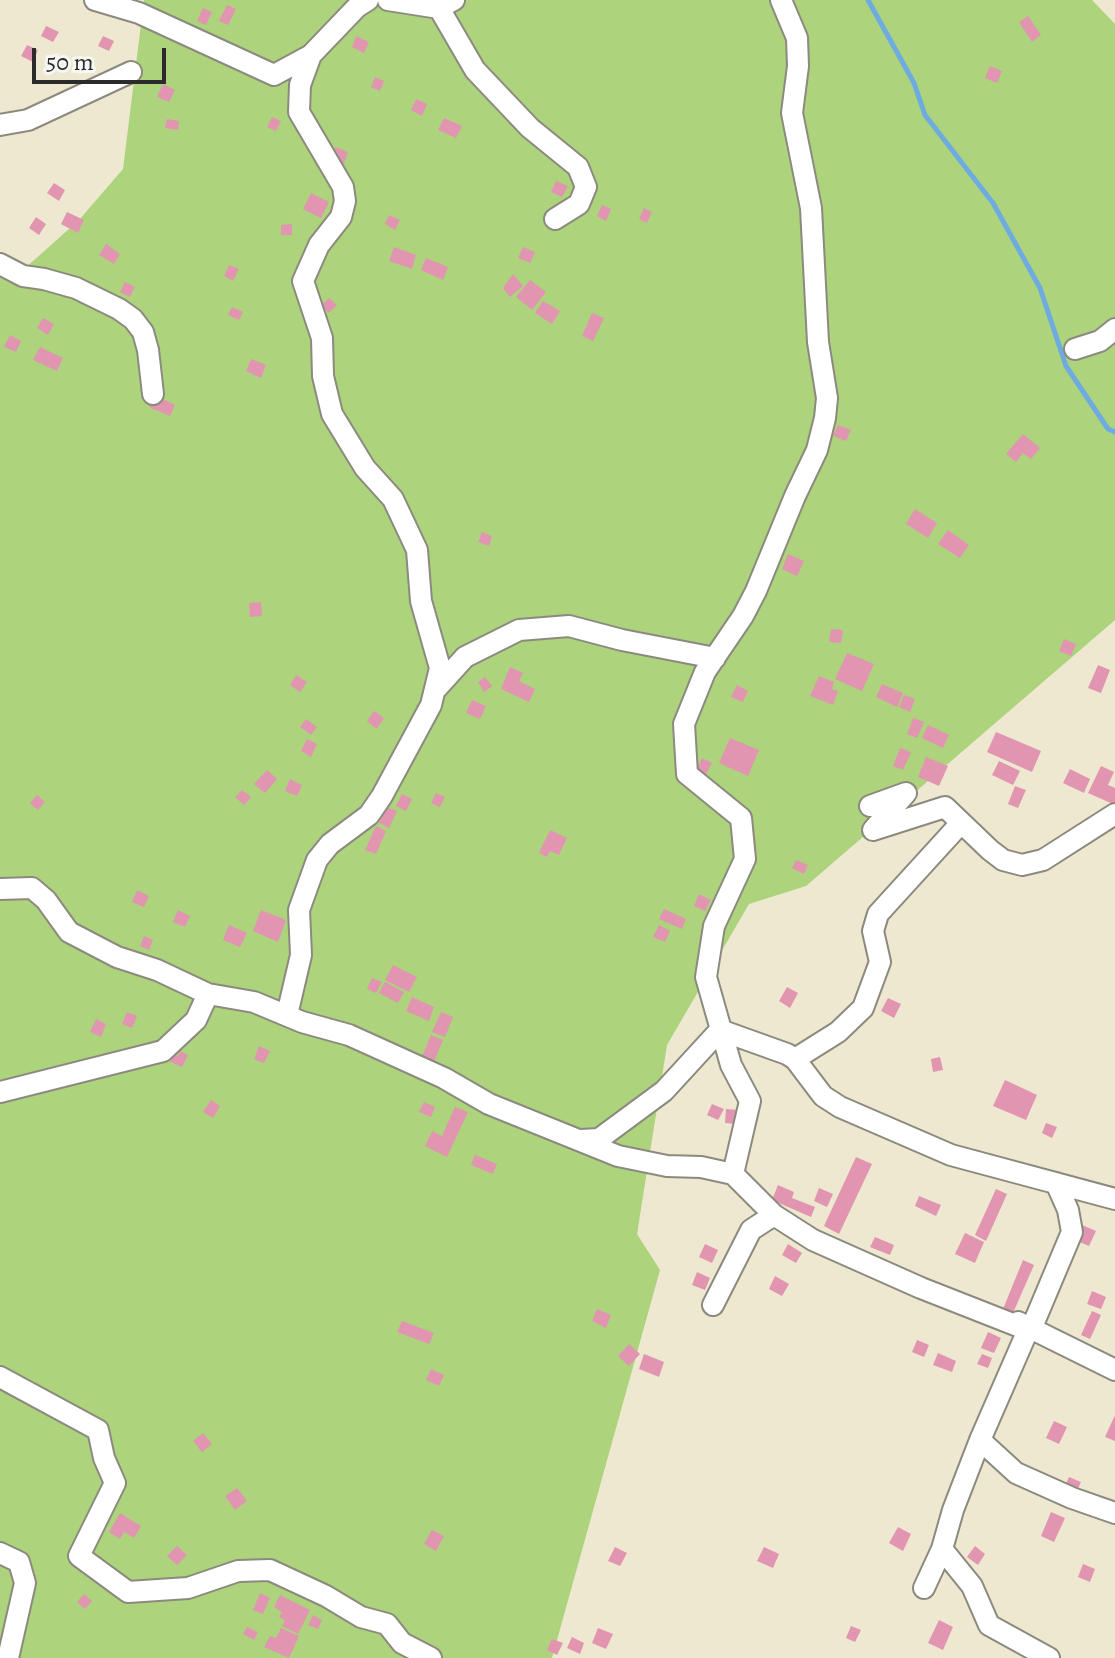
<!DOCTYPE html>
<style>
body{margin:0}
#map{position:relative;width:1115px;height:1658px;overflow:hidden;background:#eee8d0;font-family:Alegreya,serif}
canvas{display:block}
.scale{position:absolute;left:32px;top:48px;width:134px;height:36px;box-sizing:border-box;border:4px solid #2b2b2b;border-top:0;padding-left:10px;font-size:24px;line-height:28px;white-space:nowrap;color:#2b2b2b;-webkit-text-stroke:6px #f6f6f2;paint-order:stroke}
</style>
<div id="map">
<canvas width="1115" height="1658"></canvas>
<div class="scale">50 m</div>
</div>
<script>
const context = document.querySelector('canvas').getContext('2d');
context.lineJoin = 'round';
function fill(path, color) { context.fillStyle = color; context.fill(path, 'evenodd'); }
const poly = rows => new Path2D(rows.map(r => 'M' + r).join(''));
function trace(path, color, width, dash) { context.strokeStyle = color; context.lineWidth = width; context.lineCap = dash ? 'butt' : 'round'; context.setLineDash(dash || []); context.stroke(path); }
fill(poly([
 [144,0,1092,0,1115,24,1115,620,806,886,749,904,667,1045,637,1234,660,1270,552,1658,0,1658,0,274,23,270,79,220,123,169]
]), '#add37d');
trace(poly([
 [868,0,914,83,925,115,993,203,1040,288,1066,366,1108,429,1115,432]
]), '#6eabe0', 5);
fill(poly([
 [227,5,236,9,228,25,219,21],
 [203,8,212,12,206,25,197,21],
 [1028,16,1041,35,1032,42,1019,22],
 [46,26,59,32,53,42,41,36],
 [103,36,114,41,109,51,98,46],
 [356,36,369,42,364,53,352,47],
 [27,45,38,50,33,62,21,56],
 [990,66,1002,71,997,83,985,78],
 [375,77,384,81,380,91,371,87],
 [163,84,175,90,169,102,157,97],
 [416,99,427,104,422,116,411,110],
 [272,117,281,121,276,131,267,127],
 [444,118,462,126,456,138,438,130],
 [167,119,179,121,178,130,165,128],
 [335,147,348,152,342,169,329,164],
 [556,181,568,186,562,197,551,192],
 [54,183,65,190,59,201,47,193],
 [311,193,329,202,321,218,303,209],
 [602,205,611,209,606,221,597,216],
 [644,208,652,212,647,223,639,219],
 [67,212,84,220,78,233,61,224],
 [389,215,400,220,395,230,385,224],
 [36,217,46,224,39,235,29,228],
 [292,224,292,235,281,235,281,225],
 [106,244,120,254,114,264,99,255],
 [394,247,416,255,412,269,389,261],
 [523,247,535,252,530,263,518,258],
 [426,258,448,267,443,280,421,270],
 [229,265,239,269,233,281,224,276],
 [513,274,523,286,510,297,503,288],
 [530,280,546,292,532,310,516,297],
 [125,282,135,287,130,297,120,292],
 [329,298,337,305,329,313,321,306],
 [543,301,560,311,552,324,535,313],
 [232,307,243,312,239,320,228,315],
 [592,313,604,318,593,341,582,336],
 [43,318,54,324,48,335,37,328],
 [10,335,21,341,16,352,4,347],
 [40,347,63,358,57,371,33,360],
 [251,359,266,365,261,378,246,371],
 [154,395,175,405,170,416,149,407],
 [838,425,851,430,846,441,833,436],
 [1023,434,1040,448,1031,459,1023,453,1016,462,1006,454],
 [915,509,937,523,928,538,906,524],
 [948,530,969,545,960,558,938,544],
 [482,532,492,536,489,546,478,542],
 [788,554,804,561,797,576,782,569],
 [261,602,262,616,250,617,249,603],
 [831,629,843,630,841,643,829,642],
 [1064,639,1076,644,1071,656,1059,651],
 [847,653,874,664,862,691,835,679],
 [1098,665,1110,670,1101,693,1088,688],
 [510,667,523,673,519,681,535,689,529,702,501,689],
 [296,675,307,682,300,692,290,685],
 [819,676,834,682,832,689,838,691,833,705,810,696],
 [485,677,492,686,484,692,478,682],
 [882,684,903,693,897,707,876,697],
 [737,685,748,691,743,702,731,697],
 [904,695,915,699,910,712,899,707],
 [472,700,486,706,480,719,466,713],
 [374,711,384,718,377,729,367,721],
 [913,718,924,722,917,738,907,734],
 [306,719,317,727,311,735,300,727],
 [928,725,949,735,943,748,922,738],
 [996,732,1041,751,1032,772,987,752],
 [730,738,759,750,748,776,719,763],
 [307,739,317,744,311,757,301,751],
 [900,748,911,752,903,770,893,766],
 [926,757,948,766,939,786,918,777],
 [702,758,712,763,705,776,696,771],
 [999,761,1020,771,1013,785,992,775],
 [1101,766,1114,772,1108,785,1115,788,1115,805,1088,793],
 [1070,769,1090,779,1084,793,1063,783],
 [267,770,277,779,265,793,254,784],
 [290,779,302,785,297,796,285,791],
 [1015,786,1026,790,1018,808,1008,804],
 [242,790,251,797,244,805,235,797],
 [436,793,445,797,440,807,431,803],
 [402,794,412,799,406,811,396,806],
 [37,795,45,802,38,810,30,803],
 [386,807,397,811,389,828,379,823],
 [376,826,386,831,376,854,365,850],
 [550,830,567,838,559,855,550,851,547,857,539,853],
 [796,860,808,865,804,874,792,868],
 [137,890,149,896,144,907,132,902],
 [699,894,711,900,705,911,694,906],
 [664,909,686,919,682,929,659,919],
 [178,910,190,916,185,927,173,922],
 [261,910,286,920,278,942,253,931],
 [229,925,247,933,240,947,223,940],
 [659,925,670,931,665,942,653,937],
 [144,936,153,940,149,950,140,946],
 [393,965,417,977,409,992,385,980],
 [372,978,382,982,376,993,367,989],
 [385,982,404,992,398,1003,379,993],
 [787,987,798,993,790,1008,779,1001],
 [412,997,434,1007,429,1021,406,1011],
 [888,998,901,1004,894,1018,881,1011],
 [127,1012,137,1016,132,1028,122,1024],
 [441,1012,453,1017,445,1037,432,1032],
 [96,1019,106,1024,101,1037,90,1032],
 [431,1035,443,1040,433,1064,421,1059],
 [259,1046,270,1051,264,1063,254,1059],
 [180,1051,188,1055,182,1067,169,1061,172,1054,178,1056],
 [940,1057,943,1070,933,1072,931,1059],
 [1005,1080,1037,1095,1026,1120,993,1106],
 [211,1100,220,1106,213,1118,203,1112],
 [424,1102,435,1107,431,1117,419,1112],
 [712,1104,724,1109,718,1120,707,1115],
 [455,1107,468,1112,447,1157,425,1146,432,1131,442,1136],
 [726,1109,739,1110,737,1124,725,1123],
 [1046,1123,1057,1127,1052,1138,1042,1133],
 [475,1155,497,1164,493,1174,471,1165],
 [856,1157,872,1164,839,1234,824,1226],
 [778,1185,794,1192,792,1198,815,1207,811,1217,772,1200],
 [819,1188,833,1194,827,1207,814,1201],
 [996,1189,1007,1194,986,1241,975,1235],
 [919,1196,941,1205,936,1216,915,1206],
 [1082,1225,1096,1231,1089,1246,1075,1240],
 [965,1233,984,1242,975,1263,955,1254],
 [875,1237,894,1245,890,1255,870,1247],
 [705,1244,718,1250,712,1263,699,1257],
 [788,1244,802,1253,796,1263,782,1255],
 [1023,1260,1034,1265,1013,1313,1003,1309],
 [697,1272,710,1278,705,1290,692,1285],
 [775,1276,789,1284,782,1296,769,1289],
 [1092,1291,1106,1297,1101,1309,1087,1304],
 [597,1309,611,1315,606,1328,592,1321],
 [1092,1311,1101,1315,1090,1339,1081,1335],
 [402,1321,434,1333,429,1344,397,1332],
 [988,1332,1001,1338,994,1353,981,1348],
 [917,1340,929,1345,924,1357,912,1352],
 [629,1344,640,1354,629,1366,618,1356],
 [938,1353,956,1361,952,1372,933,1365],
 [644,1354,664,1362,659,1377,639,1369],
 [982,1354,992,1358,988,1368,977,1364],
 [431,1369,444,1375,439,1386,426,1380],
 [1115,1415,1115,1441,1105,1437],
 [1054,1421,1067,1427,1059,1444,1046,1438],
 [203,1433,212,1444,202,1452,193,1441],
 [1069,1477,1081,1482,1076,1493,1064,1488],
 [237,1488,247,1501,235,1510,225,1496],
 [1051,1512,1065,1518,1054,1542,1041,1536],
 [120,1513,141,1526,134,1538,124,1532,120,1539,109,1532],
 [898,1527,911,1534,903,1551,889,1543],
 [432,1530,444,1536,436,1551,424,1544],
 [177,1546,187,1555,177,1565,167,1556],
 [975,1546,985,1554,978,1565,967,1557],
 [615,1547,627,1553,620,1566,608,1561],
 [764,1547,779,1554,773,1568,757,1561],
 [1083,1564,1095,1569,1090,1582,1078,1577],
 [260,1593,270,1598,263,1614,253,1610],
 [84,1594,92,1601,85,1609,77,1602],
 [280,1595,310,1610,298,1634,282,1626,285,1620,279,1617,282,1612,274,1607],
 [313,1615,322,1620,318,1629,308,1625],
 [939,1620,953,1627,943,1650,928,1643],
 [851,1626,861,1630,855,1642,846,1638],
 [247,1627,258,1632,254,1640,243,1634],
 [281,1628,299,1636,289,1658,264,1647,270,1636,276,1638],
 [598,1628,613,1634,606,1649,592,1643],
 [572,1637,584,1643,580,1654,567,1648],
 [552,1639,563,1643,557,1655,547,1650]
]), '#e195b0');
const street = poly([
 [95,0,139,13,274,75,311,55,357,7,368,0],
 [388,0,439,8,454,0],
 [439,8,475,70,530,128,578,167,586,187,579,204,555,219],
 [0,125,28,120,131,72],
 [0,264,23,276,44,279,76,288,119,309,133,319,143,332,148,350,153,394],
 [1075,349,1100,341,1115,329],
 [437,688,465,657,519,630,569,626,622,640,715,658],
 [870,806,906,793,873,830,945,807,990,850,1003,860,1022,865,1043,860,1115,814],
 [0,889,32,888,46,900,69,932,117,957,157,970,208,994,254,1002,302,1022,349,1035,444,1078,489,1104,618,1156,667,1166,701,1167,733,1174,774,1215,813,1240,921,1288,1028,1330,980,1440,1016,1473,1072,1498,1115,1513],
 [287,1015,301,955,299,910,317,860,330,844,369,815,382,796,431,705,440,668,421,601,417,550,393,499,365,468,332,414,323,376,322,338,303,281,319,245,341,217,345,201,343,187,299,112,300,85,311,55],
 [795,1059,838,1032,863,1008,880,962,873,931,878,914,961,823],
 [0,1092,163,1051,196,1020,208,994],
 [581,1140,599,1139,664,1091,720,1030,787,1054,795,1059,823,1096,840,1107,951,1155,1115,1199],
 [733,1174,750,1101,731,1065,706,977,714,926,745,859,741,818,687,774,684,724,705,672,743,616,756,591,795,496,817,450,825,418,827,398,818,342,811,208,792,113,798,66,797,38,781,0],
 [713,1305,751,1230,774,1215],
 [1018,1322,1115,1370],
 [1032,1327,1072,1232,1068,1210,1056,1183],
 [0,1377,98,1430,104,1458,115,1483,79,1556,128,1592,188,1588,238,1571,270,1570,326,1596,361,1617,387,1624,402,1643,431,1658],
 [942,1549,972,1586,989,1625,1049,1658],
 [0,1553,19,1562,25,1583,8,1658],
 [924,1588,942,1549,953,1510,980,1440]
]);
trace(street, '#8c8a7e', 24);
trace(street, '#fff', 20);
</script>
